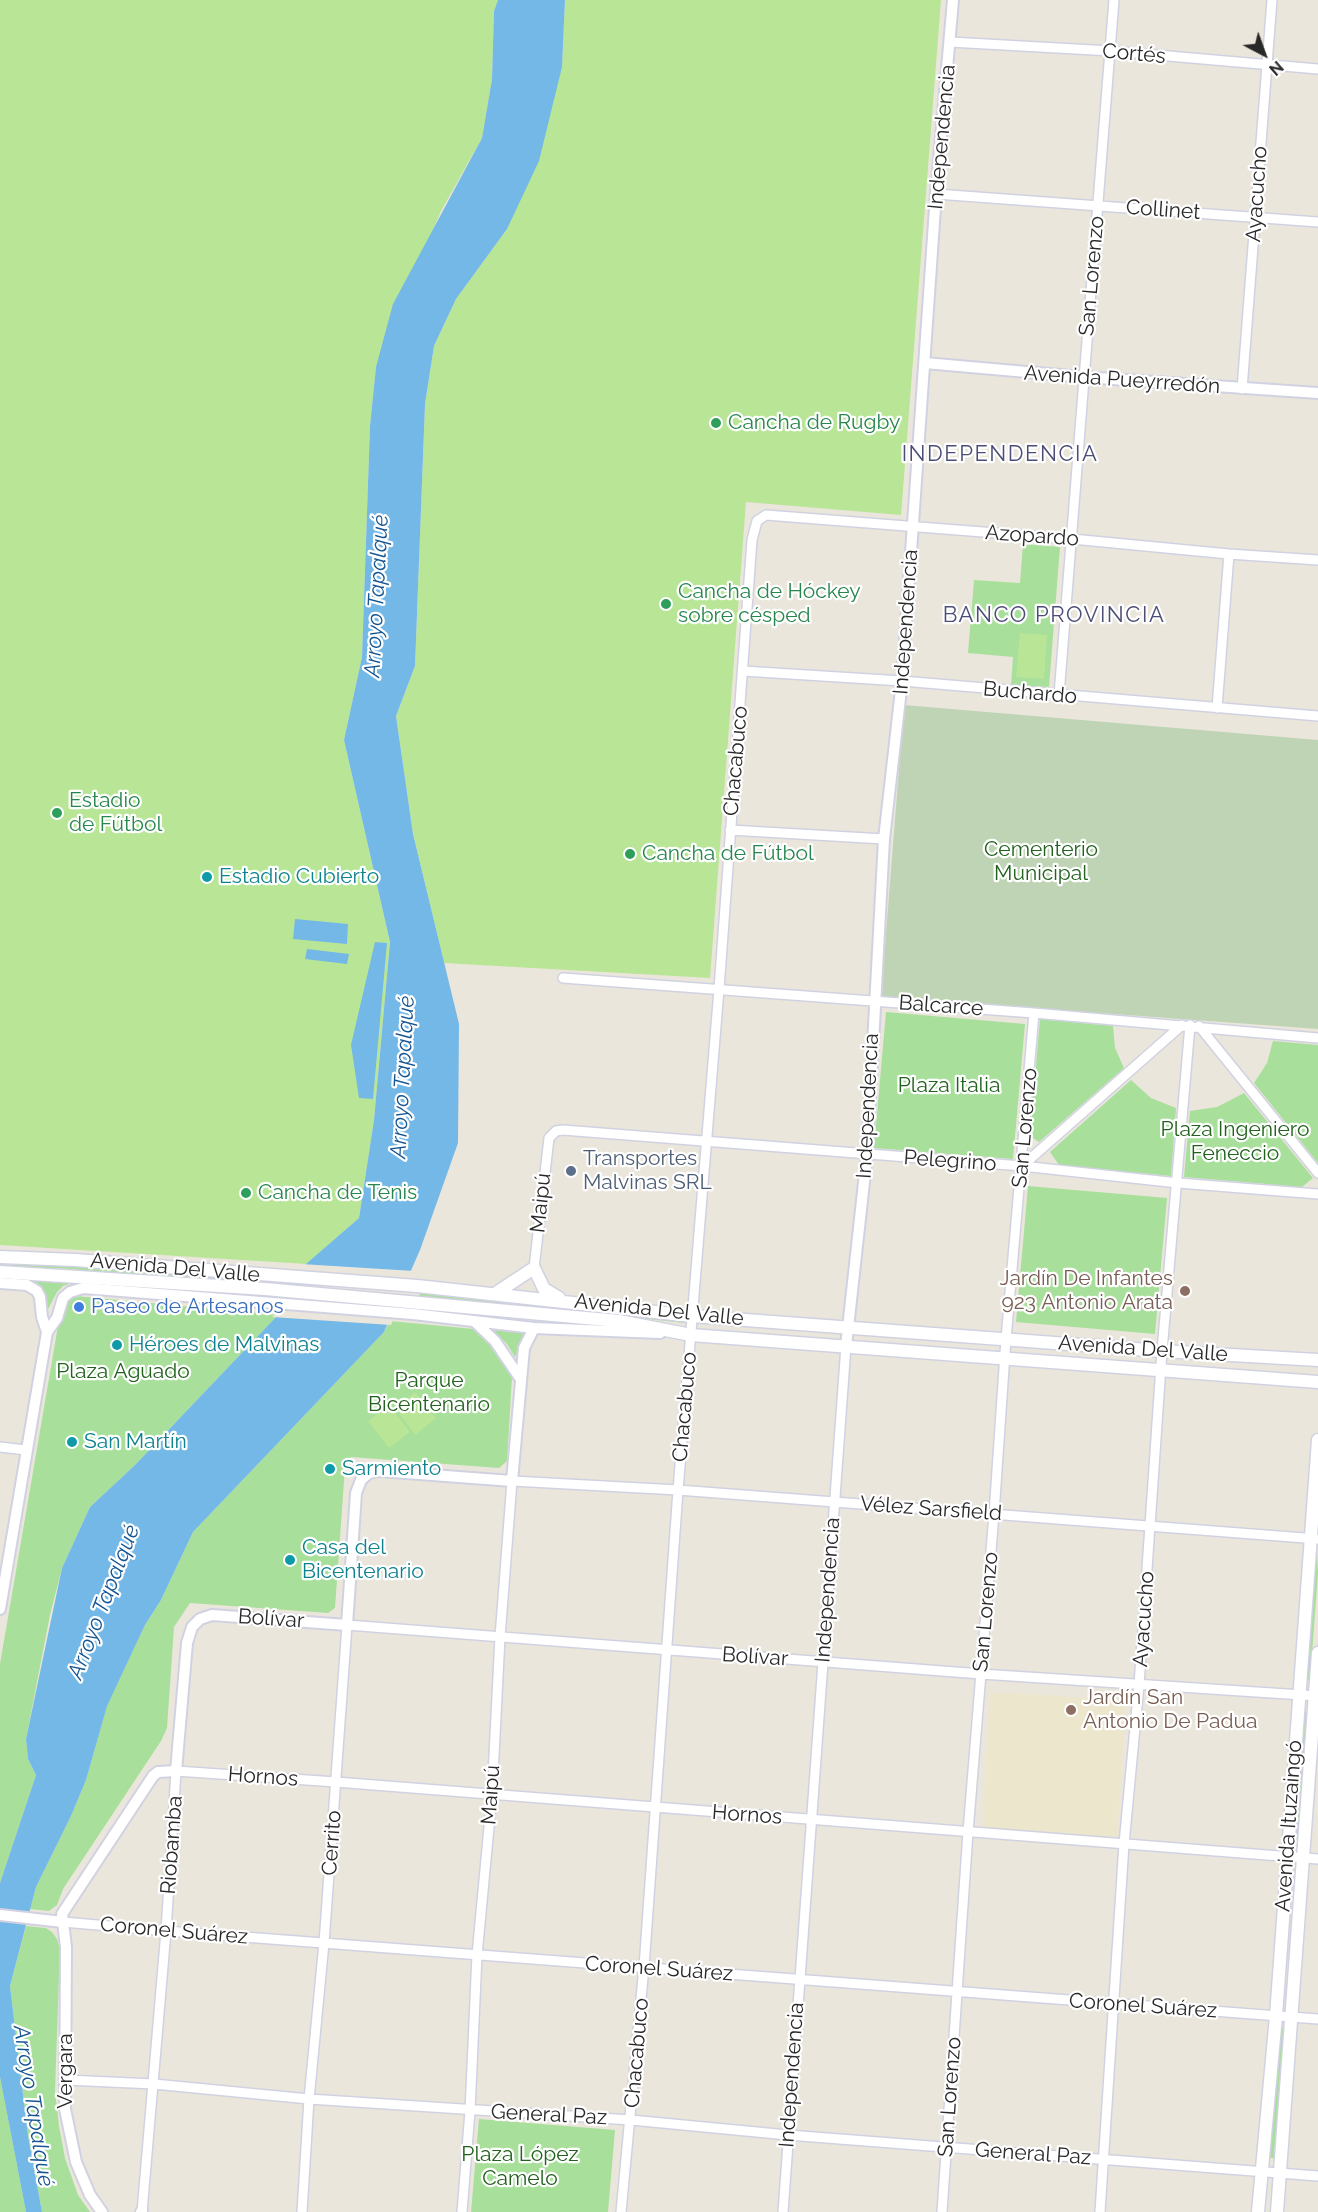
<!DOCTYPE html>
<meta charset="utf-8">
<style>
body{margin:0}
#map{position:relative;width:1318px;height:2212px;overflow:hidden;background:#ebe6dc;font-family:Raleway,sans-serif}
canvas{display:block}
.north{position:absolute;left:1234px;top:24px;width:60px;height:60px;-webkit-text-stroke:4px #fff;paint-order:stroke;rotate:139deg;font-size:16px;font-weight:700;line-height:24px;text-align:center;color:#292929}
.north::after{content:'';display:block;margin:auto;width:21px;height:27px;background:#292929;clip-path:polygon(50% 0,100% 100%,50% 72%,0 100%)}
</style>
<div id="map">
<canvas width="1318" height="2212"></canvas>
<div class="north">N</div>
</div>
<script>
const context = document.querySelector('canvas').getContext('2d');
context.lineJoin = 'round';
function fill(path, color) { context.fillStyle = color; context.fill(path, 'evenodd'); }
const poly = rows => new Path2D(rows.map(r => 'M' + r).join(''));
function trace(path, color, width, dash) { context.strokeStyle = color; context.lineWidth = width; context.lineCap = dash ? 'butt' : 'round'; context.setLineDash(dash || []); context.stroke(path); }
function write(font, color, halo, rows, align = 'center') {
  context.font = font + ' Raleway,sans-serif'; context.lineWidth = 4.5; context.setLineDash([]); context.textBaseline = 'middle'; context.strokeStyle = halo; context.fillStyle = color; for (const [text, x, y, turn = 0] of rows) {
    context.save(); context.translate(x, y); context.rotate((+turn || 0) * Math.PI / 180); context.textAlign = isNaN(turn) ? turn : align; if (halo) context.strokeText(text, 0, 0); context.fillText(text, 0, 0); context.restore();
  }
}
fill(poly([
 [990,1692,1126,1700,1117,1837,982,1829]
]), '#ece6cc');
fill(poly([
 [1023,544,1060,547,1049,687,1011,685,1013,657,968,653,974,580,1020,583],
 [886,1012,1025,1024,1013,1159,874,1148],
 [1040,1019,1113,1026,1115,1048,1124,1068,1039,1142,1030,1136],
 [1273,1041,1318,1045,1318,1163,1254,1083,1267,1063],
 [1131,1080,1151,1098,1176,1108,1171,1176,1059,1165,1050,1152],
 [1244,1093,1313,1178,1302,1187,1184,1177,1190,1111,1217,1107],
 [1028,1186,1167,1198,1155,1334,1016,1322],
 [0,1265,57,1265,264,1281,263,1284,57,1268,0,1268],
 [6,1276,259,1294,258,1297,73,1283,63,1286,57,1292,46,1313,42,1291,38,1284,32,1281,5,1279],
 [420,1293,685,1319,685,1323,419,1296],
 [76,1296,278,1315,135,1465,90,1507,62,1568,50,1615,26,1739,28,1759,36,1775,0,1883,0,1664,58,1326,65,1302],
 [390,1321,474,1329,495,1346,506,1362,512,1377,507,1461,499,1468,351,1457,345,1467,335,1608,328,1613,190,1603,174,1627,167,1728,161,1741,63,1889,57,1905,49,1911,30,1909,36,1887,71,1816,86,1780,107,1705,145,1625,161,1600,193,1532,384,1332],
 [493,1330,527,1333,515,1357,507,1344],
 [1317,1550,1318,1573,1310,1680,1306,1680],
 [1304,1712,1307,1712,1297,1842,1294,1842],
 [26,1926,46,1928,52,1932,57,1939,60,1949,55,2091,59,2126,65,2158,78,2195,90,2212,42,2212,28,2136,10,1986],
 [1281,2028,1284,2028,1274,2158,1270,2158],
 [0,2077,26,2212,0,2212],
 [479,2119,615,2130,608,2212,471,2212]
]), '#a8df9b');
fill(poly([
 [904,705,1318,740,1318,1029,881,997]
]), '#bfd4b4');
fill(poly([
 [0,0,498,0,494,11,492,79,482,138,441,211,376,367,370,426,362,657,344,740,390,942,374,1120,359,1218,307,1264,0,1245],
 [565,0,941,0,901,515,746,502,710,978,444,963,413,834,396,716,415,666,425,404,434,346,456,299,507,229,562,67],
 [1020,633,1047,635,1044,679,1016,677],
 [415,1392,436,1418,415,1435,395,1408],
 [389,1405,410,1432,389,1448,368,1421]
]), '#b9e597');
fill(poly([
 [498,0,565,0,562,67,539,161,507,229,456,299,434,346,425,404,415,666,396,716,413,834,459,1024,458,1143,420,1250,384,1332,193,1532,161,1600,145,1625,107,1706,86,1780,71,1816,36,1887,10,1986,28,2136,42,2212,26,2212,0,2077,0,1883,36,1775,28,1759,26,1739,62,1568,90,1507,135,1465,278,1315,298,1271,359,1218,374,1120,390,942,344,740,362,657,370,426,376,367,393,304,482,138,492,79,494,11],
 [295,919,348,924,347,944,293,939],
 [375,942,387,943,373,1099,359,1098,351,1045],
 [307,949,349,954,347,964,305,959]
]), '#74b8e7');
fill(poly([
 [301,1264,414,1271,391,1325,272,1317,276,1313,295,1270]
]), '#ebe6dc');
const minor = poly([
 [950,42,1111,51,1318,69],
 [936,194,1318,222],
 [1242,389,1272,0],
 [743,671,902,681,1318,716],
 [1059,695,1114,0],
 [1217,708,1229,554],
 [730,830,884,839],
 [563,978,1034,1013,1318,1038],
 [1199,1026,1318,1173],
 [1022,1166,1182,1025],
 [534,1268,549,1138,556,1131,563,1130,1022,1166,1178,1183,1318,1194],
 [0,1447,26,1450],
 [63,1922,166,1931,1318,2019],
 [66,2080,154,2084,309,2099,631,2120,788,2135,1318,2176],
 [142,2212,166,1931,176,1771,336,1782,1318,1859],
 [302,2212,309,2099,324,1943,347,1625,981,1674,1318,1696],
 [462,2212,470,2111,477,1955,492,1795,500,1637,512,1481,678,1490,1318,1539],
 [621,2212,644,1967,678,1490,719,989,752,540,757,521,766,515,1072,539,1229,554,1318,560],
 [783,2212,846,1346],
 [942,2212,968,1832,994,1514,1006,1339,1034,1013],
 [1100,2212,1124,1844,1139,1685,1162,1351,1190,1025]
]);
const tertiary = poly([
 [925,363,1083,377,1318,393],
 [0,1283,27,1285,37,1291,40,1297,42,1317,47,1332],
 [474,1321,495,1341,520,1378],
 [846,1346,867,1155,884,839,902,681,936,194,953,0],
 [0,1609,47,1332,57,1318,63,1298,70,1292,83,1288,413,1314,534,1328,660,1333],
 [0,1915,63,1922],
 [102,2212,90,2195,76,2162,65,2109,66,1947,62,1914,153,1776,158,1772,176,1771,187,1643,192,1627,200,1619,212,1615,347,1625,356,1493,361,1480,369,1473,379,1471,512,1481,524,1348,534,1328],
 [141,2212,142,2211]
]);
const secondary = poly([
 [0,1257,75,1260,417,1286,692,1316,1162,1351,1318,1360],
 [0,1272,265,1289,619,1321,691,1335,1318,1382],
 [496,1293,534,1268,544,1289,559,1298],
 [1258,2212,1276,2016,1318,1440],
 [1277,2212,1318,1653]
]);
trace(minor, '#d1d2e1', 12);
trace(tertiary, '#d1d2e1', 14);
trace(secondary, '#d1d2e1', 15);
trace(minor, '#fff', 9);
trace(tertiary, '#fff', 10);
trace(secondary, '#fff', 12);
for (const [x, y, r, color] of [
 [716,423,6,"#2e9e5b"],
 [666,604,6,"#2e9e5b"],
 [57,813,6,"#2e9e5b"],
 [630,854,6,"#2e9e5b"],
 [207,877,6,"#0f9aa8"],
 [571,1171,6,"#5c6f8a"],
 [246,1193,6,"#2e9e5b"],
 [1185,1291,6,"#8d6e63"],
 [79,1307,6,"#3f7fe0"],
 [117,1345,6,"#0f9aa8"],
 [72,1442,6,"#0f9aa8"],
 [330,1469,6,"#0f9aa8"],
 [290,1560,6,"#0f9aa8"],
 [1071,1710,6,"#8d6e63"]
]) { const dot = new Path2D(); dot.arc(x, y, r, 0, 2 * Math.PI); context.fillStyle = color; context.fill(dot); trace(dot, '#fff', 2); }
write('21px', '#292929', '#fff', [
 ["Cortés",1134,54,5],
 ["Independencia",942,137,-85],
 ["Ayacucho",1257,194,-86],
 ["Collinet",1163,210,4],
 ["San Lorenzo",1092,276,-85],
 ["Avenida Pueyrredón",1122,380,4],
 ["Azopardo",1032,536,4],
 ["Independencia",906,622,-86],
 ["Buchardo",1030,693,5],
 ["Chacabuco",736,761,-85],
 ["Balcarce",941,1006,4],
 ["Independencia",868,1106,-87],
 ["San Lorenzo",1025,1128,-85],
 ["Pelegrino",950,1161,4],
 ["Maipú",541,1203,-84],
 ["Avenida Del Valle",175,1268,5],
 ["Avenida Del Valle",659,1310,6],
 ["Avenida Del Valle",1143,1349,4],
 ["Chacabuco",685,1407,-85],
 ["Vélez Sarsfield",931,1509,4],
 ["Independencia",828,1590,-86],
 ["San Lorenzo",986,1612,-85],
 ["Bolívar",271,1619,4],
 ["Ayacucho",1144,1619,-86],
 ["Bolívar",755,1657,4],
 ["Hornos",263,1777,4],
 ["Maipú",491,1795,-86],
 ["Hornos",747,1815,4],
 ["Avenida Ituzaingó",1289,1826,-86],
 ["Cerrito",332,1843,-86],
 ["Riobamba",172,1845,-86],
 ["Coronel Suárez",174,1931,5],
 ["Coronel Suárez",659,1969,4],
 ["Coronel Suárez",1143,2006,4],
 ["Chacabuco",637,2053,-85],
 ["Vergara",66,2071,-90],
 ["Independencia",792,2075,-86],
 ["San Lorenzo",950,2097,-86],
 ["General Paz",549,2115,3],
 ["General Paz",1033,2154,4]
]);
write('21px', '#27864d', '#fff', [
 ["Cancha de Rugby",728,423],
 ["Cancha de Hóckey",678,592],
 ["sobre césped",678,616],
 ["Estadio",69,801],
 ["de Fútbol",69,825],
 ["Cancha de Fútbol",642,854],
 ["Cancha de Tenis",258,1193]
], 'left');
write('21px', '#22621e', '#fff', [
 ["Cementerio",1041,850],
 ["Municipal",1041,874],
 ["Plaza Italia",949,1086],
 ["Plaza Ingeniero",1235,1130],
 ["Feneccio",1235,1154],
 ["Plaza Aguado",123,1372],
 ["Parque",429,1381],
 ["Bicentenario",429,1405],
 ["Plaza López",520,2155],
 ["Camelo",520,2179]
]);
write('21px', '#0d838f', '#fff', [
 ["Estadio Cubierto",219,877],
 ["Héroes de Malvinas",129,1345],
 ["San Martín",84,1442],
 ["Sarmiento",342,1469],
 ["Casa del",302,1548],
 ["Bicentenario",302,1572]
], 'left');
write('21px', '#4e5e75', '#fff', [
 ["Transportes",583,1159],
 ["Malvinas SRL",583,1183]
], 'left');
write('21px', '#785e54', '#fff', [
 ["Jardín De Infantes",1173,1279],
 ["923 Antonio Arata",1173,1303],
 ["Jardín San",1083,1698,"left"],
 ["Antonio De Padua",1083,1722,"left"]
], 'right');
write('21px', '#366cbe', '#fff', [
 ["Paseo de Artesanos",91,1307]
], 'left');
context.letterSpacing = '1.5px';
write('22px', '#4c4e77', '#fff', [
 ["INDEPENDENCIA",1000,454],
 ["BANCO PROVINCIA",1054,615]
]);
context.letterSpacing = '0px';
write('italic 22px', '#155592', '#fff', [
 ["Arroyo Tapalqué",377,596,-87],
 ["Arroyo Tapalqué",403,1077,-87],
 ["Arroyo Tapalqué",104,1602,-69],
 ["Arroyo Tapalqué",33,2106,81]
]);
</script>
